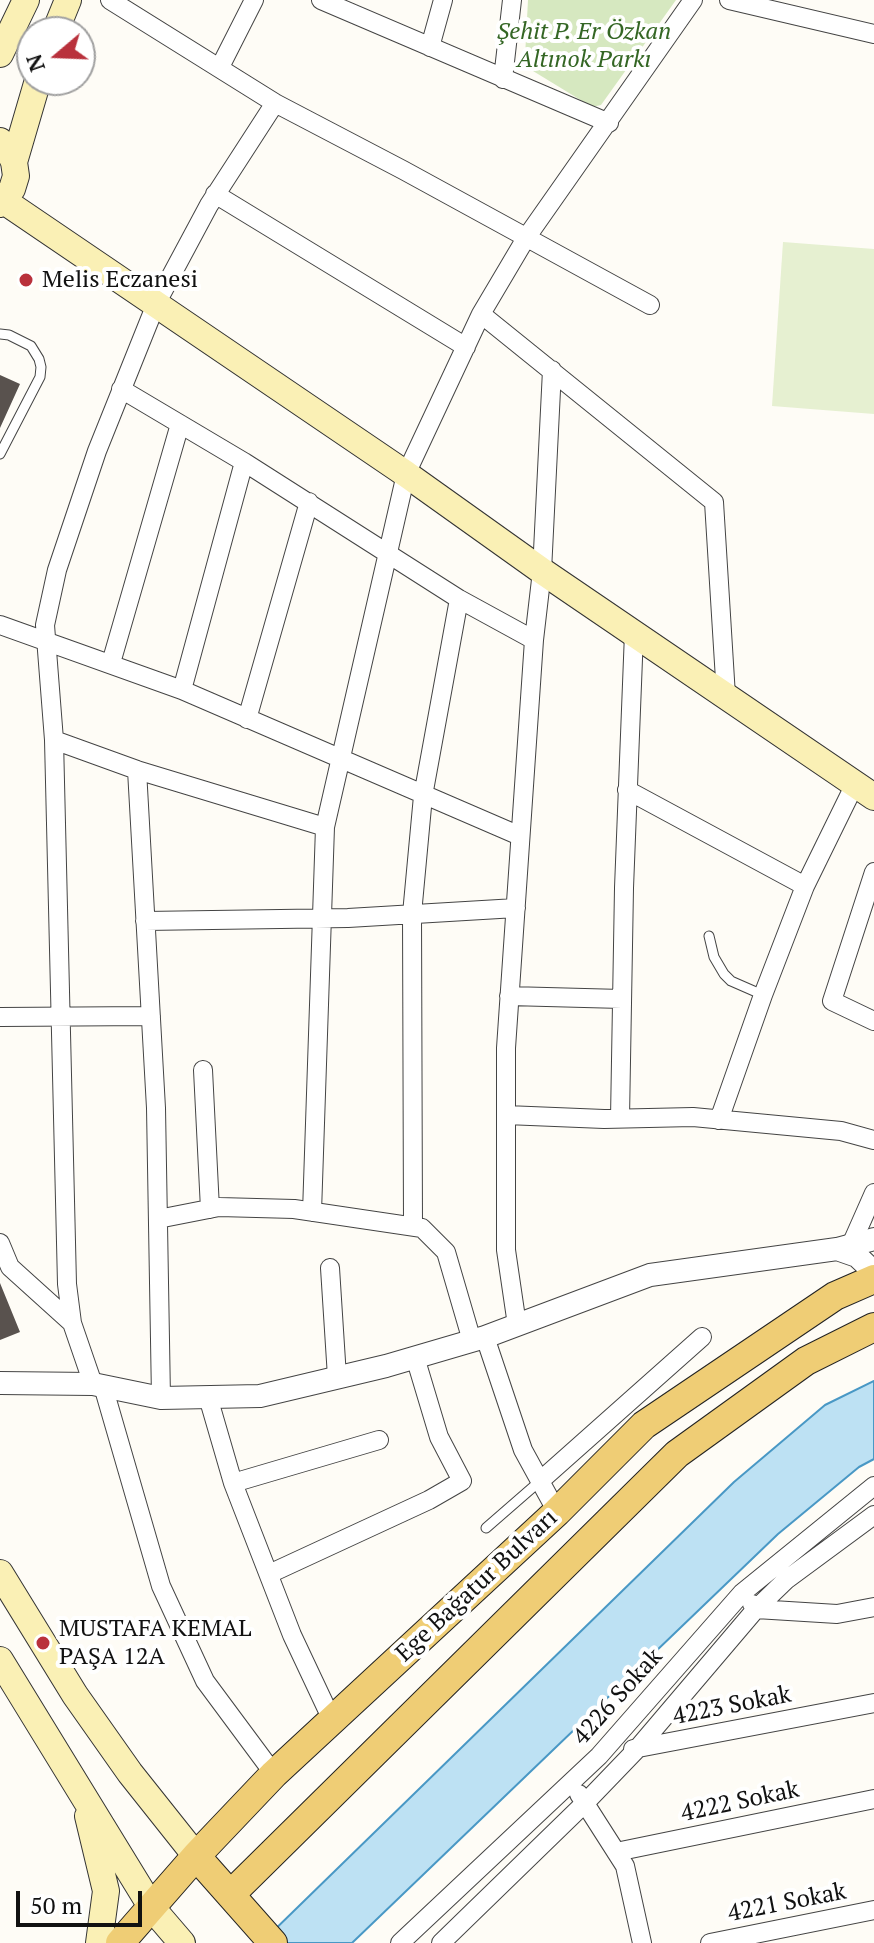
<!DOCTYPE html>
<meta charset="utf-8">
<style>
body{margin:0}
#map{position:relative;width:874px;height:1943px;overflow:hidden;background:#fefcf6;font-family:"PT Serif",serif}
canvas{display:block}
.north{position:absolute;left:16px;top:16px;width:80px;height:80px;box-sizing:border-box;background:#fff;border:2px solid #a0a0a0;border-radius:50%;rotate:251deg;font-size:22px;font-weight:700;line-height:32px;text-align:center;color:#111}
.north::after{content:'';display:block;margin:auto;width:28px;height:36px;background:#b9313c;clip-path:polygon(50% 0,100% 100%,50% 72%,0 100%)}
.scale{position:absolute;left:16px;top:1891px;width:126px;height:36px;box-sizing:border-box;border:4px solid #111;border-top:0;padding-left:10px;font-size:24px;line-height:28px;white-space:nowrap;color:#111;-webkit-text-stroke:6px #fff;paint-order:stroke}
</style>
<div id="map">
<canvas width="874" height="1943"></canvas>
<div class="north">N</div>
<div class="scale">50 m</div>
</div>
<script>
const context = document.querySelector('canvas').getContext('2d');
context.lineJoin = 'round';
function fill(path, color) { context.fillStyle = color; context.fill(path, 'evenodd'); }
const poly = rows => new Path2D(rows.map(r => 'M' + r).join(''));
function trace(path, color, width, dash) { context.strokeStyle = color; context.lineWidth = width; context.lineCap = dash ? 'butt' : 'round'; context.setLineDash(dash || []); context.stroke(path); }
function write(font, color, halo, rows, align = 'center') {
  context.font = font + ' "PT Serif",serif'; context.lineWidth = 8; context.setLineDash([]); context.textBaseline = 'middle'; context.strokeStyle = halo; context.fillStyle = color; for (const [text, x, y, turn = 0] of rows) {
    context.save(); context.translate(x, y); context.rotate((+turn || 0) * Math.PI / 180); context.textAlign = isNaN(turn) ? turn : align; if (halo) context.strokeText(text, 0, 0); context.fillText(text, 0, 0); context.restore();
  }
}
fill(poly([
 [528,0,676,0,601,105,592,107,533,71,525,57]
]), '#d6e8c0');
fill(poly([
 [783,242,874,249,874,414,772,406]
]), '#e6f0d1');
const water = poly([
 [874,1381,874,1459,859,1467,778,1534,352,1943,261,1943,734,1482,825,1405,874,1381]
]);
fill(water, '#bde1f3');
trace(water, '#4998c5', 2);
fill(poly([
 [0,375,20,384,0,428],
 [0,1283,20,1332,0,1340]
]), '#59524e');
const service = poly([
 [0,334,9,335,31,346,39,359,41,367,40,377,0,454],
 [709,936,714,957,724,974,731,981,763,995],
 [486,1528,540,1481]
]);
const minor = poly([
 [110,0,275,103,403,170,650,305],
 [321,0,609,123],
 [729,0,874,34],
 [430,47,443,0],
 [220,67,254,0],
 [503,79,512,0],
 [215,194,466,347],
 [481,314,714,502,726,696],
 [121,389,244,462,459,599,534,640],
 [0,625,182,690,520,836],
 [111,663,180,424],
 [182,690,244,462],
 [247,719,309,502],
 [54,740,137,770,325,827],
 [137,770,156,1108,161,1398],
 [627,790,805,886],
 [874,872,832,1001,874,1021],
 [145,921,348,918,516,908],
 [509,996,622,999],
 [0,1017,151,1016],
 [203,1070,210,1209],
 [506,1115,604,1119,693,1117,841,1131,874,1140],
 [620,1118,624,888,634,633],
 [719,1120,763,995,805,886,855,784],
 [312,1212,325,827,406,474,481,314,526,238,693,0],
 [158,1219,219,1207,294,1209,422,1228,446,1252,472,1341],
 [413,1226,412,914,423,796,459,599],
 [0,1243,10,1267,72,1323],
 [851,1245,874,1193],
 [330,1268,337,1377],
 [517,1325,506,1250,506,1048,534,640,542,571,552,370],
 [485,1337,523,1450,557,1512],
 [93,1384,72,1323,67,1284,54,740,45,625,57,570,97,451,156,304,209,205,275,103],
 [103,1386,161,1586,205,1681,274,1774],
 [208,1397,233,1483,292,1635,332,1720],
 [540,1481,702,1337],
 [233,1483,379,1440],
 [269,1574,429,1500,462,1481,439,1437,415,1357],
 [752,1604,756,1609,837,1614,874,1607],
 [633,1749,874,1703],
 [579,1794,625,1866,642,1943],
 [616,1852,874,1799],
 [400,1943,599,1756,742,1593,874,1486],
 [441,1943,585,1803,637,1749,756,1609,786,1580,874,1515],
 [710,1943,874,1910]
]);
const tertiary = poly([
 [837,1249,857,1256,874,1272],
 [0,1383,93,1384,161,1398,260,1396,386,1366,485,1337,650,1275,837,1249,874,1239]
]);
const secondary = poly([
 [55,32,68,0],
 [0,54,26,0],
 [0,141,8,149,14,162,16,176,12,189,0,204],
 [14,162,38,80],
 [4,201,406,474,542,571,874,797],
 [0,1573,75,1695,130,1773,196,1856],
 [0,1660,152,1908,182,1943],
 [88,1816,106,1891,99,1943]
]);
const primary = poly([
 [196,1856,273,1943],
 [231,1894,677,1454,806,1361,874,1327],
 [120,1943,196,1856,274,1774,557,1512,644,1425,835,1296,874,1279]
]);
trace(service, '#444', 11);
trace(minor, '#444', 20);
trace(tertiary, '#444', 24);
trace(secondary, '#333', 28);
trace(primary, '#222', 30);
trace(service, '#fff', 9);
trace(minor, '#fff', 18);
trace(tertiary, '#fff', 22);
trace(secondary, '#faf0b5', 26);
trace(primary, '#efcd75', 28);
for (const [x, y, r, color] of [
 [26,280,8,"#b9313c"],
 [43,1643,8,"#b9313c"]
]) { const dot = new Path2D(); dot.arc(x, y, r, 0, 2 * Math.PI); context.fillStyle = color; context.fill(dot); trace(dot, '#fff', 3); }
write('italic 24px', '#346624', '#fff', [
 ["Şehit P. Er Özkan",584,32],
 ["Altınok Parkı",584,60]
]);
write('24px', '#111', '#fff', [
 ["Melis Eczanesi",42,280],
 ["MUSTAFA KEMAL",59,1629],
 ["PAŞA 12A",59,1657]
], 'left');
write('24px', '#111', '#fff', [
 ["Ege Bağatur Bulvarı",477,1586,-43],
 ["4226 Sokak",618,1697,-48],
 ["4223 Sokak",732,1706,-11],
 ["4222 Sokak",740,1802,-12],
 ["4221 Sokak",787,1903,-11]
]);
</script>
